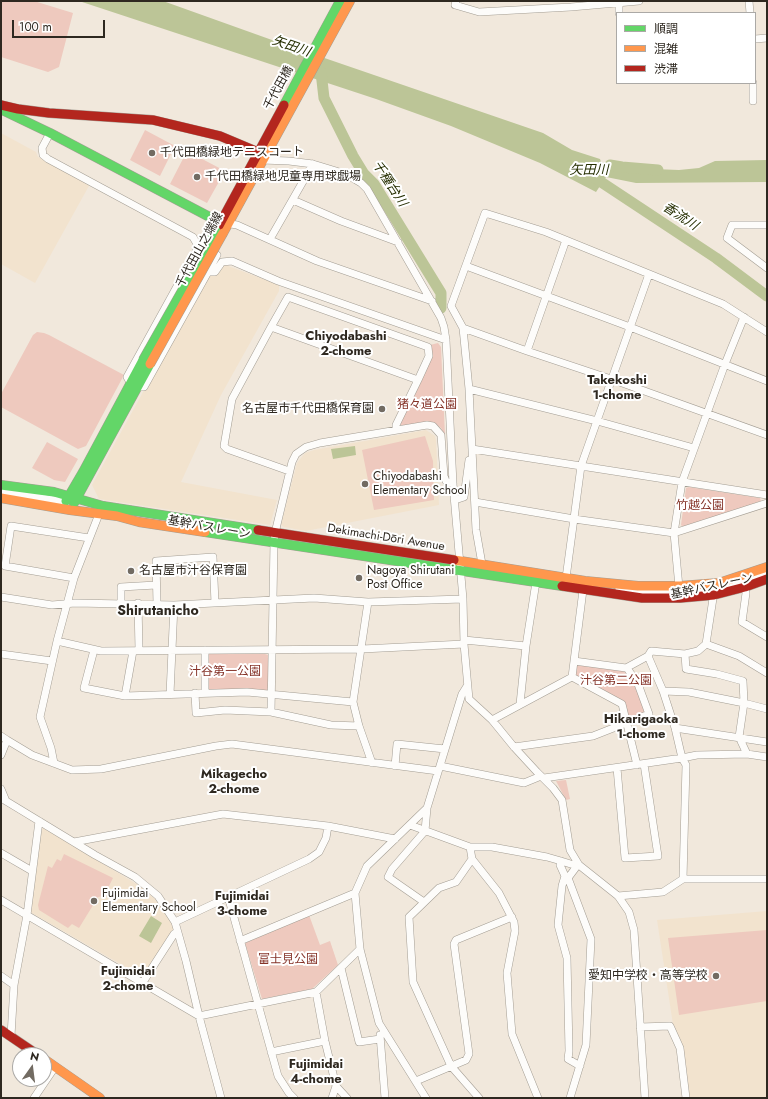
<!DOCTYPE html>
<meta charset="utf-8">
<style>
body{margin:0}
#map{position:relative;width:768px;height:1099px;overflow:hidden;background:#f1e8dc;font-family:Jost,"Noto Sans JP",sans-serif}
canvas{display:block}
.frame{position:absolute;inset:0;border:2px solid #2e2820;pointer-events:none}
.legend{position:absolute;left:616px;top:12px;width:140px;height:72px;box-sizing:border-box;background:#fff;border:1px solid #aba9a6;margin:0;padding:5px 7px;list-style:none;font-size:12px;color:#2e2820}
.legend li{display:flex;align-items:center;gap:8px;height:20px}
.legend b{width:20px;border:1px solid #aba9a6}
.north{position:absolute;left:12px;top:1047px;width:40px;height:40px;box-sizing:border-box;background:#fff;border:1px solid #aba9a6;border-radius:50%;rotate:14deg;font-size:11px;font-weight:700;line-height:16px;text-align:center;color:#2e2820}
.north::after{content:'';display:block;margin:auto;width:14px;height:18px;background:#726b62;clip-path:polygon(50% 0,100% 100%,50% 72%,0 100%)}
.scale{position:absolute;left:12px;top:20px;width:93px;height:18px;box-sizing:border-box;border:2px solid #2e2820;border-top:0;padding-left:5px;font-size:12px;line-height:14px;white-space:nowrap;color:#2e2820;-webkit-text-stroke:3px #fff;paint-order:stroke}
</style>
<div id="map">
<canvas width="768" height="1099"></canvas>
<div class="frame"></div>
<ul class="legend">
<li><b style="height:5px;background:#63d668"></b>順調</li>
<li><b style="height:5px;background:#ff974d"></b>混雑</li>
<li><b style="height:5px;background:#b3261e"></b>渋滞</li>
</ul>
<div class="north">N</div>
<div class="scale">100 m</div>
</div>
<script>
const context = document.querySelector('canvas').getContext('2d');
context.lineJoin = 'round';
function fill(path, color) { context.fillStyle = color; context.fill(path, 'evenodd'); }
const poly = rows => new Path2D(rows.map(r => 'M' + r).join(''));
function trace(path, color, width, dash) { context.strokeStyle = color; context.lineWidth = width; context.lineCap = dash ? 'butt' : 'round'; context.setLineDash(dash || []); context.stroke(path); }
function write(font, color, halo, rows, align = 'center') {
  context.font = font + ' Jost,"Noto Sans JP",sans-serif'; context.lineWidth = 4; context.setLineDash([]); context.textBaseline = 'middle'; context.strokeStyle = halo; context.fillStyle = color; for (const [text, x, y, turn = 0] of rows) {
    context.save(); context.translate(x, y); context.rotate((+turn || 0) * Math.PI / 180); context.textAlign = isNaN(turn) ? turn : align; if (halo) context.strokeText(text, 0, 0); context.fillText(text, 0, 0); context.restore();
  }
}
fill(poly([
 [1,133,36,152,38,157,90,184,35,283,1,264],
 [215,261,279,285,279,291,221,395,181,482,277,500,270,525,99,499,92,485],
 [426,430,435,436,436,440,439,505,306,531,284,527,281,525,297,463,305,453,314,450],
 [44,828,138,885,154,898,165,912,174,929,145,976,143,977,32,913,30,910,42,829],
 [767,911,767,1098,688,1098,681,1041,674,1031,657,920]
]), '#f2e3ce');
fill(poly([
 [1,1,34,1,73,13,59,67,48,72,1,57],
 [145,130,175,146,160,176,130,160],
 [187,151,225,171,207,203,170,184],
 [37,332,44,333,49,335,124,375,86,446,78,449,1,407,1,394,33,335],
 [438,343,441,347,445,436,441,428,434,423,427,422,402,426,400,423,430,345],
 [425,436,433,461,434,500,374,510,362,450],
 [47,442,78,459,65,482,54,480,32,468],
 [689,487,760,498,761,501,684,528,681,525,686,488],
 [208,653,265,654,268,655,268,688,266,691,209,690,207,688],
 [576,664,625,667,636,685,645,713,630,718,627,716,624,702,575,675],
 [566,780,570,799,566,800,556,781],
 [64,854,113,878,104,896,98,897,79,928,72,924,68,928,39,910,38,905,48,866,52,868,57,859,61,861],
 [309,915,320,945,330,941,338,965,312,989,262,999,245,943],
 [767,930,767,1001,679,1015,668,938]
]), '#eec9be');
fill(poly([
 [79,1,163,1,272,40,543,133,572,150,600,159,601,162,627,168,679,170,699,168,715,161,767,160,767,182,636,183,606,177,596,192,540,163,451,126,376,99],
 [355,446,356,455,333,459,331,449],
 [151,916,162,923,151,943,139,936]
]), '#bcc597');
trace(poly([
 [321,72,324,98,353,156,364,174,374,184,441,293,441,308],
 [610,165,622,167,658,170],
 [592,174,595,178,716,258,767,296]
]), '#bcc597', 11);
const street = poly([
 [456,1,455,5,479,12,571,7,639,1],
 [619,1,619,13],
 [749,1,750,13],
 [755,39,767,38],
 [753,83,753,101],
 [50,133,42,148,43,155,48,159,193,237,197,244,196,252,127,377,131,384],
 [261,158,262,160,289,161,313,164,346,174,361,183,367,189,441,318,444,327,446,340,453,484,463,599,464,644,469,699,492,720,514,747,537,772,553,788,562,800,570,850,579,865,618,896,629,912,634,930,645,1098],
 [293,200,341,221,398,242],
 [225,223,237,225,317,261,432,301],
 [767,225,732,225,727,238,767,268],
 [270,239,313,164],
 [466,266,630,327,767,381],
 [208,272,215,272,222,262,232,261,278,281,446,340],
 [271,327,232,399,224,446,227,449,289,471],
 [463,328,527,351,611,379,767,435],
 [527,351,566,240],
 [137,387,144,387,208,272,217,255,210,251],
 [469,389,597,421,694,448],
 [396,430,396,425,418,380,429,356,428,347,288,297,271,327,418,380],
 [472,449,767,495],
 [1,491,66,502],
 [455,500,464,497,469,460,472,459],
 [475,502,574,519,674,533,767,503],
 [482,564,476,530,469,389,463,328,451,306,485,213,546,232,723,304,767,332],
 [74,578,5,566,11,526,89,538],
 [566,578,581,466,649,274],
 [745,587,746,593,742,622,767,637],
 [619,588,639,592,655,593,680,592,697,589],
 [693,592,765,575],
 [1,597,52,605,75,603,174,605,314,598,368,602,463,599],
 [680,598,674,533,682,482,725,364,744,317],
 [368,602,353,702,359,726,372,763],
 [121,603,121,587,156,585],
 [138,603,139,650],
 [157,604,156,561,213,557,215,603],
 [464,640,526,646],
 [57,641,101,651,362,649,464,644],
 [706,644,739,656,767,673],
 [94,650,84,688,125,696,247,692,353,702],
 [205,650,205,693],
 [1,654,52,661],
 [685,654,686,669,717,674,743,681,744,703,739,737,747,754],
 [574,661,626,668,648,656,651,651,685,654,698,651,706,644,714,592],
 [572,677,622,704,637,765],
 [663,691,689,692,744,703,767,709],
 [195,693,196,713,225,710,271,712],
 [170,694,174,605],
 [125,696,133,651],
 [520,704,526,646,536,582],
 [492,720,572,677,583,590],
 [359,726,331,725,271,712,274,542,275,533,292,462,296,454,306,447,320,443,427,425,433,426,441,435,444,476,446,481,453,484],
 [675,728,767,742],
 [1,736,7,740,1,755],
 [7,740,32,755,72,770,101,769,216,746,232,744,438,771],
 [514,747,593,736,649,714,638,684,627,668],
 [54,763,51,748,40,717,57,641,74,578,99,514],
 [395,766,397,744,445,749],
 [440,766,524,783,541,776],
 [617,768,625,858,658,856,644,764],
 [544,778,682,758,675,728,663,691,648,656],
 [1,789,6,801],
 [1,798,95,855,135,877,158,896,175,922,186,961,199,1016,221,1098],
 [410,825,470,847,492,847,547,857,561,861,577,866,568,878,565,876,560,865,561,861],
 [74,842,223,814,328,826,395,839],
 [470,847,472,859,456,882,439,888,409,917,413,982,451,1066,479,1098],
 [1,853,32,871],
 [472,859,499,893,514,922,515,931,507,973,512,1034,538,1098],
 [565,876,562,886,558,925,567,958,569,1051,568,1059,580,1066],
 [568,878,591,939,586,1045,570,1098],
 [683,879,686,765,682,758,697,755,747,754,767,757],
 [228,896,278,1076,289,1093,294,1098],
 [618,896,663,892,683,879,767,879],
 [1,900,199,1016,316,992,360,949],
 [424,902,388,877,392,869,425,831,427,808],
 [175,922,309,859,319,852,326,838,328,826],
 [240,941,355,893],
 [341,968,359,1042,380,1039],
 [1,976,14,985],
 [143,982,174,934,177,932],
 [316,992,325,1041,336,1086,332,1098],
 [640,1027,670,1026,680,1048,686,1098],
 [380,1035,385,1098],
 [11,1036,14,985,27,915,39,821],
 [271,1052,325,1041],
 [416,1081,466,1060,469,1054,454,944,456,940,512,917],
 [336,1086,347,1098],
 [34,1098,55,1067],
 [426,1098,379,1023,360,949,355,893,367,866,427,808,462,694,467,686]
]);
const fast = poly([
 [284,105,340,1],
 [2,110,50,133,221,223],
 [1,485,54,492,103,506,258,530],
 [66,501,83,472,143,360],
 [74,503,150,364],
 [205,532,562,586]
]);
const slow = poly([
 [223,233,350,1],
 [1,498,70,510,117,516,139,522,205,532],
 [454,560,585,581,638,586,680,586,719,583,767,567],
 [44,1059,100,1098]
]);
const jam = poly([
 [1,105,18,109,49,113,153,120,220,136,258,152],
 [216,231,284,105],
 [258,530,454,560],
 [562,586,642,598,680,598,714,595,745,587,767,579],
 [1,1030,38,1055]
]);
trace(street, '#a39d93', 8);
trace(fast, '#a39d93', 10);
trace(slow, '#a39d93', 10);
trace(jam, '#a39d93', 10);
trace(street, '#fdfcfa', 7);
trace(fast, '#63d668', 9);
trace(slow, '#ff974d', 9);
trace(jam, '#b3261e', 9);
const fastBridge = poly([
 [143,360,216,231]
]);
const slowBridge = poly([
 [150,364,223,233]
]);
trace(fastBridge, '#a39d93', 10, []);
trace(slowBridge, '#a39d93', 10, []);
trace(fastBridge, '#63d668', 9);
trace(slowBridge, '#ff974d', 9);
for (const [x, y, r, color] of [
 [152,153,4,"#726b62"],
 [197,177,4,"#726b62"],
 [382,409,4,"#726b62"],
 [365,484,4,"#726b62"],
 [131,571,4,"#726b62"],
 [359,578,4,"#726b62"],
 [94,901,4,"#726b62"],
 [716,976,4,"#726b62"]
]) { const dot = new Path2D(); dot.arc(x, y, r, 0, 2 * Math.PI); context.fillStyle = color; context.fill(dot); trace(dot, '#fff', 1.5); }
write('12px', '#2e2820', '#fff', [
 ["千代田橋",279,88,-61],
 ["千代田山之端線",200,250,-61],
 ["基幹バスレーン",209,528,10],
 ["Dekimachi-Dōri Avenue",386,538,9],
 ["基幹バスレーン",712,587,-12]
]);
write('12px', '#2e2820', '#fff', [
 ["千代田橋緑地テニスコート",160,153],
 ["千代田橋緑地児童専用球戯場",205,177],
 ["名古屋市千代田橋保育園",374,409,"right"],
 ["Chiyodabashi",373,477],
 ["Elementary School",373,491],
 ["名古屋市汁谷保育園",139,571],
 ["Nagoya Shirutani",367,571],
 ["Post Office",367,585],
 ["Fujimidai",102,894],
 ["Elementary School",102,908],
 ["愛知中学校・高等学校",708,976,"right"]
], 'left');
write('12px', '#853328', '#fff', [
 ["猪々道公園",427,405],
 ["竹越公園",700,506],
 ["汁谷第一公園",225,672],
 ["汁谷第二公園",616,681],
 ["富士見公園",288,960]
]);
write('italic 13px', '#252e00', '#fff', [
 ["矢田川",291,47,19],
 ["矢田川",589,171],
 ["千種台川",389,184,57],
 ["香流川",680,217,33]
]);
write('bold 13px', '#2e2820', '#fff', [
 ["Chiyodabashi",346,337],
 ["2-chome",346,352],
 ["Takekoshi",617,381],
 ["1-chome",617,396],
 ["Hikarigaoka",641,720],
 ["1-chome",641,735],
 ["Mikagecho",234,775],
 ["2-chome",234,790],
 ["Fujimidai",242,897],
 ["3-chome",242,912],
 ["Fujimidai",128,972],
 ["2-chome",128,987],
 ["Fujimidai",316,1065],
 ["4-chome",316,1080]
]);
write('bold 14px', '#2e2820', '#fff', [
 ["Shirutanicho",158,612]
]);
</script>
